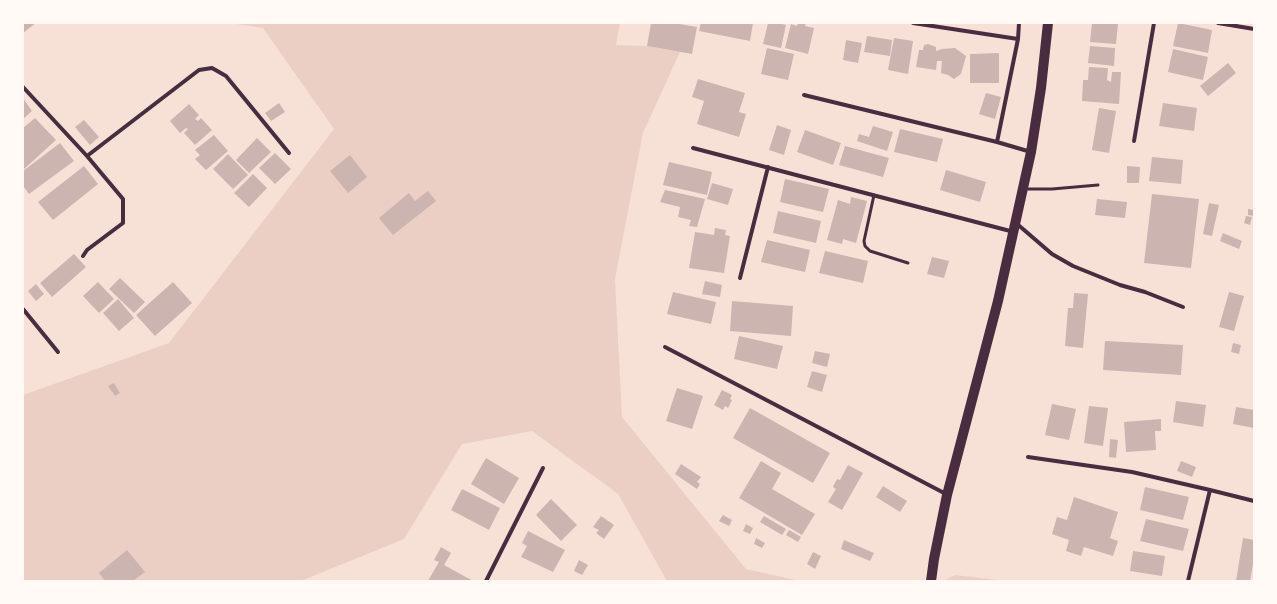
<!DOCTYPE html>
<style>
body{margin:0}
#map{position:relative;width:1277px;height:604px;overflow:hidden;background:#f7e1d7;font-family:"Playfair Display",serif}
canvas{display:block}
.frame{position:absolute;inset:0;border:24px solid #fffaf5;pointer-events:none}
</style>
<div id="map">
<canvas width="1277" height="604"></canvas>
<div class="frame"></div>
</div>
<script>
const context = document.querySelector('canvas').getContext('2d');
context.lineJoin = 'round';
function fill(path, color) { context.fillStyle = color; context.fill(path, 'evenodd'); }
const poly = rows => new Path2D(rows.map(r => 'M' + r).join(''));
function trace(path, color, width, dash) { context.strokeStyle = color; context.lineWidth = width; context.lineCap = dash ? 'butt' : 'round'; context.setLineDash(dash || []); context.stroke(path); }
fill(poly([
 [230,23,620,23,616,45,647,46,680,52,643,133,615,279,622,417,746,569,800,581,667,581,618,494,532,431,462,444,404,539,301,581,23,581,23,395,169,343,334,129,263,28],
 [955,575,1006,581,943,581]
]), '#ebcfc5');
fill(poly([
 [23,23,36,23,23,33],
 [651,23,674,23,697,27,692,54,647,46],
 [701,23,753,23,750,41,699,31],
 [768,23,778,23,786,25,781,48,763,44],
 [798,23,806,23,805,26,814,28,808,54,785,48,791,24,797,26],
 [1092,23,1118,23,1116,44,1090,42],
 [1178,23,1212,30,1208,53,1173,46],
 [867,36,892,40,890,56,864,52],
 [894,38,913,41,908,74,888,70],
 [846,40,862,43,858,63,843,60],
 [928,44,936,47,936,51,942,49,955,48,966,56,961,74,954,79,948,75,941,73,942,61,937,61,936,70,916,67,919,50,923,50,924,45],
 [1090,46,1115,48,1114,66,1088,63],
 [767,48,794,54,788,80,761,74],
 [1173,49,1208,57,1203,80,1168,72],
 [999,53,999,83,970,83,970,54],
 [1228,63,1236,73,1208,96,1200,86],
 [1089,67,1108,68,1107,80,1111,82,1112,72,1121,72,1119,104,1082,101,1083,80,1088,80],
 [698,79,745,93,739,112,746,114,739,137,697,124,704,101,692,97],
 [986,93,1001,97,995,119,979,114],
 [23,98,32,111,23,119],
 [279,103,285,112,271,121,265,113],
 [1163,103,1197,108,1194,131,1159,126],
 [189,104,199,115,195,119,198,121,201,118,212,130,195,145,184,133,188,129,186,128,180,133,170,121],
 [1099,108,1116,111,1109,153,1092,150],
 [35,118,56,140,23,170,23,128],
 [84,120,99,137,90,145,75,127],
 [777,125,791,130,784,155,769,150],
 [873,126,893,132,887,151,857,141,859,134,869,137],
 [900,129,943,139,937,162,894,152],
 [805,130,841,143,833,165,797,152],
 [214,135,228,151,206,170,195,159,200,155,195,150],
 [257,138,271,152,249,173,236,160],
 [60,143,74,161,29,194,23,186,23,171],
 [845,146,889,158,883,177,839,165],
 [275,153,291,169,275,184,259,168],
 [228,154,248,175,233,189,213,169],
 [350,155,367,177,348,193,330,171],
 [1152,157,1183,160,1181,184,1149,181],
 [669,162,712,172,707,195,663,185],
 [84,166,98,184,53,220,38,202],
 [1127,166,1140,167,1139,183,1127,183],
 [946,170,986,182,980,202,940,190],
 [253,174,267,188,249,207,234,193],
 [785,179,829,189,823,212,780,202],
 [712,183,733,189,728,205,707,199],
 [665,190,705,199,697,227,689,226,691,220,678,217,680,207,660,202],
 [428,191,436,201,393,235,379,218,409,193,415,201],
 [1152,194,1199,199,1191,268,1144,263],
 [851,197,867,201,856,243,843,239,842,244,827,240,838,200,850,204],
 [1097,199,1127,202,1125,218,1095,215],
 [1209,203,1219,205,1212,236,1203,234],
 [1248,209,1254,210,1254,216,1248,215],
 [778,211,821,221,816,243,773,233],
 [1246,216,1252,217,1250,225,1244,223],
 [715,228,726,230,725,235,730,236,724,273,689,268,695,232,714,235],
 [1223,233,1242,241,1239,249,1220,241],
 [767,240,810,250,805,272,761,262],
 [825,251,868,261,863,283,819,273],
 [74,254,86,267,52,297,40,283],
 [932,257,949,261,944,278,927,274],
 [120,278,145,302,134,313,109,289],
 [705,281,722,285,720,297,702,294],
 [98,282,114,299,99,313,83,296],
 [173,282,192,303,155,336,136,315],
 [36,284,44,294,36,301,28,291],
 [673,292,716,302,711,324,667,314],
 [1229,292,1244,296,1234,331,1219,327],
 [1074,293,1088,294,1083,348,1065,346,1068,308,1073,308],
 [118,299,134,318,119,331,103,313],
 [732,301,793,306,791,336,730,331],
 [739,336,783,346,777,369,734,359],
 [1105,341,1183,345,1181,375,1103,370],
 [1233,343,1241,345,1239,354,1231,352],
 [815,351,830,354,827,367,812,363],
 [812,371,827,375,822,392,807,387],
 [114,383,120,393,115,396,108,386],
 [677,388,703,396,692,429,666,421],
 [722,390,732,395,730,399,732,400,728,408,725,406,723,410,714,405],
 [1176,401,1206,405,1203,427,1173,422],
 [1052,404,1076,409,1069,440,1045,435],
 [1089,406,1108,408,1103,446,1084,443],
 [1236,407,1254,410,1254,428,1233,424],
 [750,408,830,453,813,483,733,438],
 [1161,419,1161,431,1155,431,1156,450,1126,452,1124,422],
 [1110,439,1118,440,1116,458,1109,457],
 [486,458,519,478,504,504,471,484],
 [761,461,781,473,772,489,815,514,802,535,739,498],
 [1181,461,1196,467,1192,477,1177,471],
 [681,464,701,477,697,482,700,484,697,489,675,474],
 [848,465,863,473,842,510,828,502,836,489,833,487,837,479,840,480],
 [883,486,907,501,900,512,876,497],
 [1145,487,1189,497,1183,520,1140,510],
 [462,489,500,508,489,530,451,510],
 [1074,497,1118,512,1110,538,1118,541,1113,556,1084,547,1081,556,1066,551,1069,540,1052,534,1057,517,1067,520],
 [551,499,577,525,561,541,536,515],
 [723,515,732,520,729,526,719,521],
 [601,516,614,525,604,539,596,533,599,530,593,527],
 [764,516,786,529,782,535,760,522],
 [1146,519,1189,529,1183,551,1140,541],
 [746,524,753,528,750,534,743,531],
 [789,530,801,537,798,542,786,535],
 [528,531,565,550,553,572,521,557,527,546,522,543],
 [756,538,765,543,762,548,754,544],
 [1243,538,1254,540,1254,559,1250,581,1236,581],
 [844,540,874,553,870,561,841,549],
 [441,547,451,553,444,565,473,581,428,581,439,562,434,560],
 [127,550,145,572,133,581,105,581,99,573],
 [1133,551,1165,556,1162,576,1130,571],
 [813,552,821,556,815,569,807,564],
 [579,560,588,565,582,575,574,571]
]), '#ccb4b1');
trace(poly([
 [1025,189,1052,189,1098,185],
 [874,195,864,241,865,246,870,251,908,263]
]), '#4a2c40', 3);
trace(poly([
 [913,23,1018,39],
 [1218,23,1254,29],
 [23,87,87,156,123,199,123,223,87,250,83,256],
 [804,95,997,142,1031,152],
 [1134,141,1154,23],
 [997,142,1018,39,1019,23],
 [693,148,1014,232],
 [87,156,199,70,212,68,226,76,289,153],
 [1016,223,1052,254,1073,266,1120,285,1145,292,1183,307],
 [740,278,768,167],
 [23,309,58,352],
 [665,347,946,494],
 [1028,457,1132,472,1210,490,1254,501],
 [486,581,543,468],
 [1188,581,1210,490]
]), '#4a2c40', 4);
trace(poly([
 [931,581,934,559,947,495,998,301,1031,152,1041,88,1048,23]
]), '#4a2c40', 10);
</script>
